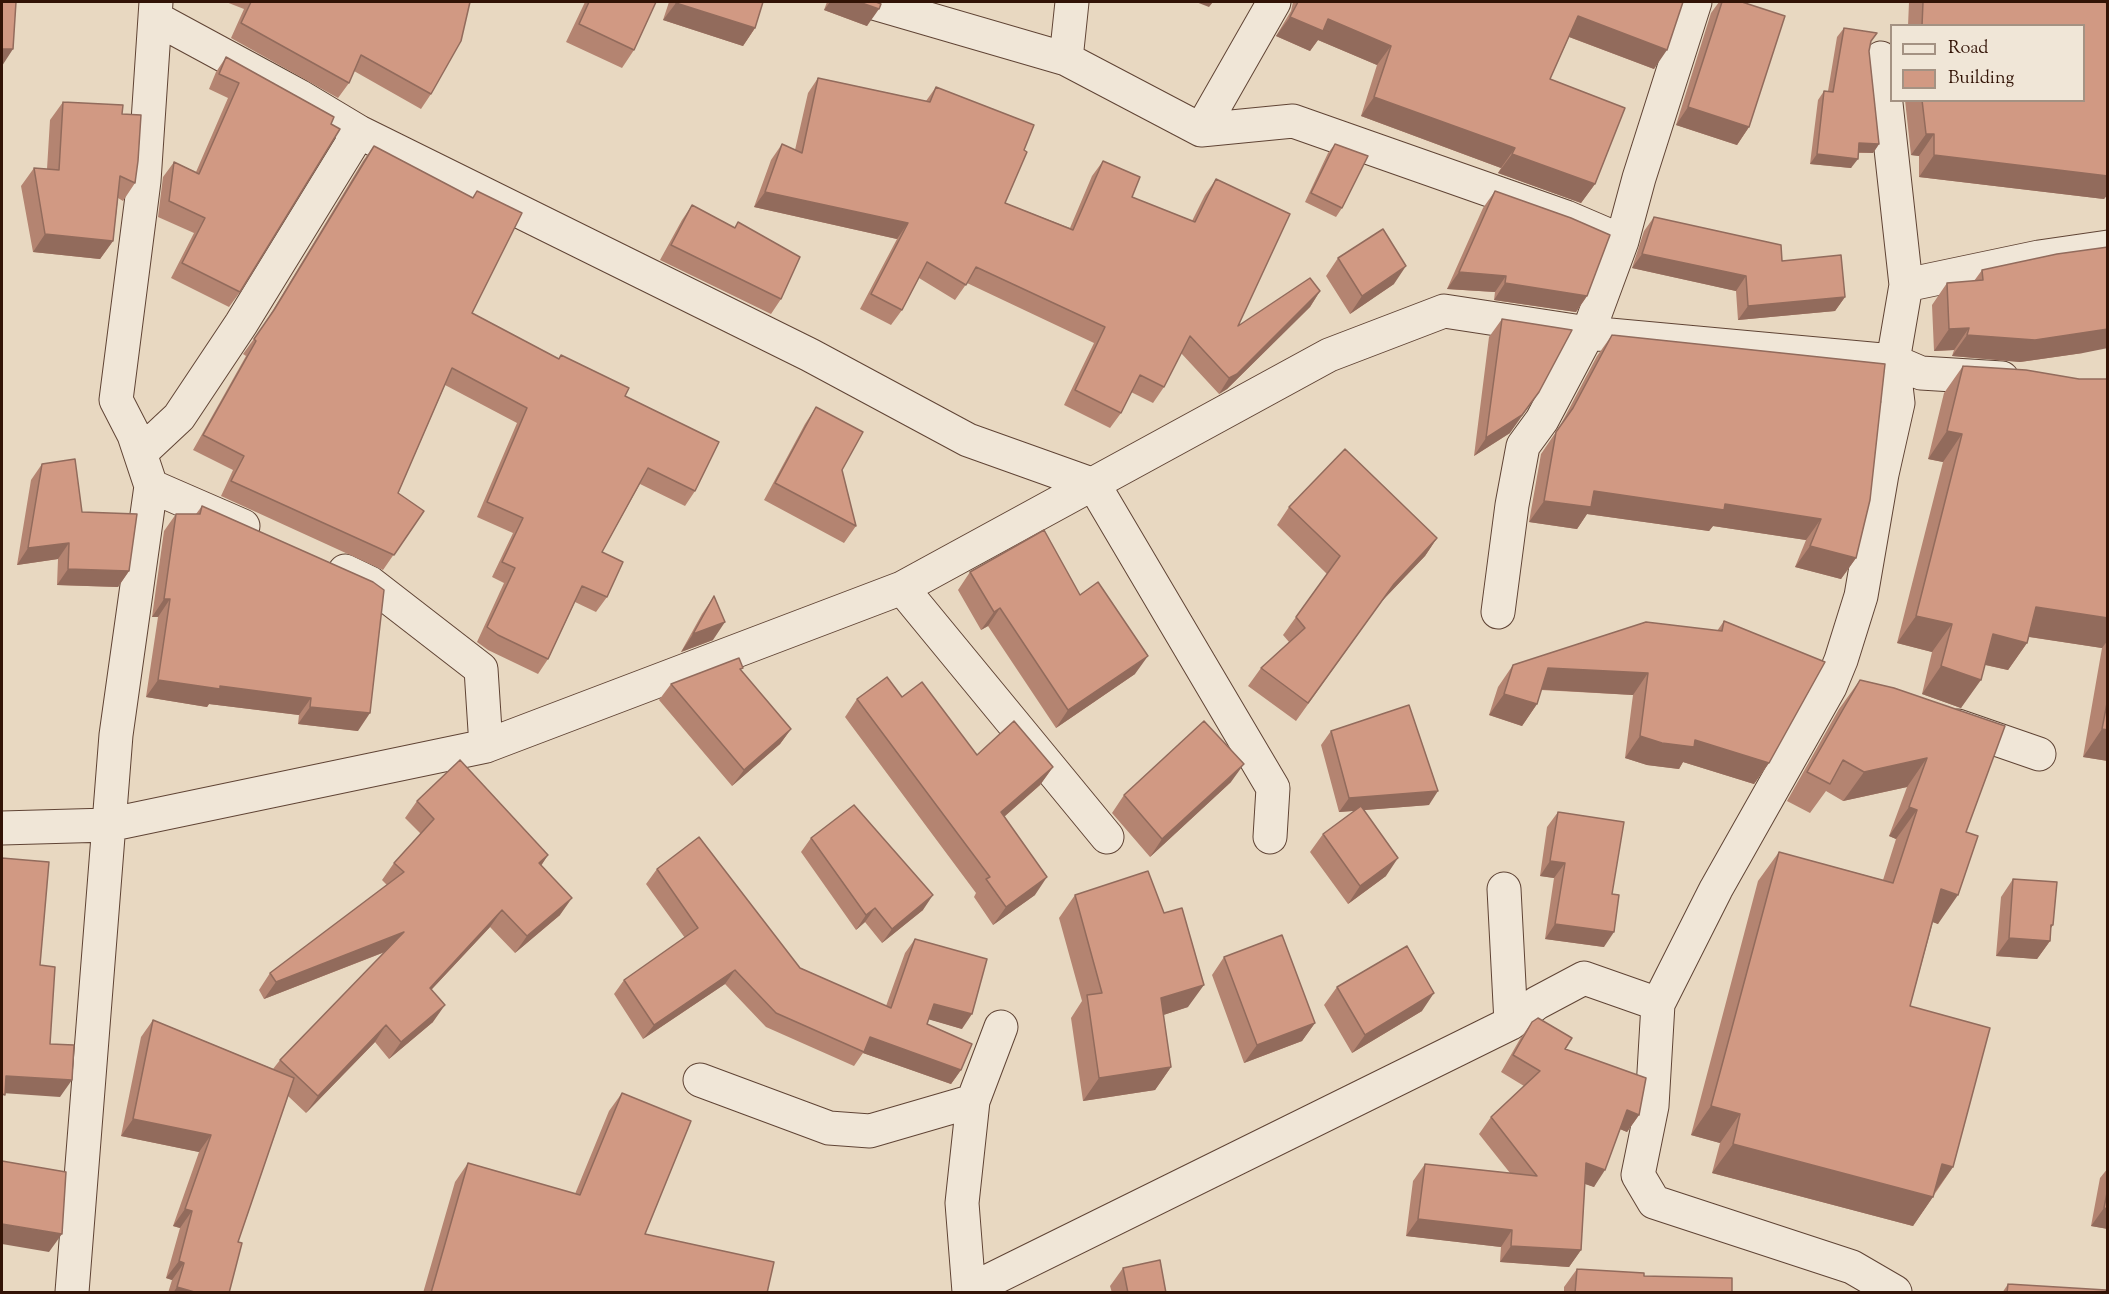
<!DOCTYPE html>
<style>
body{margin:0}
#map{position:relative;width:2109px;height:1294px;overflow:hidden;background:#e8d8c1;font-family:"Sorts Mill Goudy",serif}
canvas{display:block}
.frame{position:absolute;inset:0;border:3px solid #321306;pointer-events:none}
.legend{position:absolute;left:1890px;top:24px;width:195px;height:78px;box-sizing:border-box;background:#f0e6d7;border:2px solid #a49283;margin:0;padding:8px 10px;list-style:none;font-size:18px;color:#321306}
.legend li{display:flex;align-items:center;gap:12px;height:30px}
.legend b{width:30px;border:2px solid #a49283}
</style>
<div id="map">
<canvas width="2109" height="1294"></canvas>
<div class="frame"></div>
<ul class="legend">
<li><b style="height:8px;background:#f0e6d7"></b>Road</li>
<li><b style="height:16px;background:#d19983"></b>Building</li>
</ul>
</div>
<script>
const context = document.querySelector('canvas').getContext('2d');
context.lineJoin = 'round';
const poly = rows => new Path2D(rows.map(r => 'M' + r).join(''));
function trace(path, color, width, dash) { context.strokeStyle = color; context.lineWidth = width; context.lineCap = dash ? 'butt' : 'round'; context.setLineDash(dash || []); context.stroke(path); }
function fill(path, color) { context.fillStyle = color; context.fill(path, 'evenodd'); }
const minor = poly([
 [870,2,1066,59,1201,130,1293,121,1566,217,1622,241],
 [2107,2,2108,20],
 [155,18,299,96,359,132,810,355,968,440,1094,485,1273,788,1270,837],
 [1881,58,1906,285,1893,361,1898,403,1882,474,1861,596,1841,660,1830,687,1716,889,1658,1004,1652,1106,1638,1175,1654,1202,1852,1267,1895,1292],
 [1066,59,1072,2],
 [1201,130,1274,2],
 [1906,285,2039,257,2108,247],
 [134,435,148,446,179,417,241,324,359,132],
 [151,486,243,526],
 [345,571,370,583,481,669,486,746],
 [902,588,1107,837],
 [1498,612,1512,505,1523,446,1542,420,1588,333,1622,241,1639,178,1695,2],
 [1958,726,2039,754],
 [2,828,108,825,486,746,902,588,1329,355,1444,311,1588,333,1893,361,1921,373,2002,378],
 [1504,889,1511,1023],
 [700,1080,829,1128,870,1131,973,1101],
 [970,1290,1511,1023,1537,1003,1584,978,1658,1004],
 [72,1292,116,735,151,486,134,435,116,400,144,181,156,2],
 [969,1292,962,1203,973,1101,1001,1027]
]);
trace(minor, '#604435', 35);
trace(minor, '#f0e6d7', 33);
fill(poly([
 [226,2,470,2,431,94,421,109,354,71,349,83,338,98,231,38,244,9],
 [585,2,656,2,634,50,622,68,566,42],
 [669,2,763,2,755,28,743,46,663,20],
 [827,2,876,2,867,26,824,10],
 [1293,2,1683,2,1654,69,1569,37,1550,79,1595,184,1581,203,1498,173,1501,168,1361,116,1377,65,1318,40,1310,51,1276,36,1291,11],
 [1719,2,1742,2,1749,127,1737,145,1676,125,1711,13],
 [1909,2,2106,2,2108,8,2108,194,2104,199,1919,177,1919,156,1911,155,1905,100,2084,100,2084,26,1908,26],
 [1844,28,1870,43,1869,51,1879,144,1873,153,1858,153,1851,168,1810,164,1818,100,1824,91,1828,91,1837,37],
 [226,57,334,117,240,292,229,307,171,278,194,233,158,217,163,177,174,162,196,172,228,98,209,89,216,72],
 [818,78,926,101,936,87,1005,203,1070,228,1092,176,1103,161,1132,197,1192,221,1205,195,1216,179,1238,326,1320,291,1310,307,1227,389,1219,394,1181,353,1164,387,1153,403,1131,392,1121,413,1110,428,1064,405,1094,343,967,283,955,300,919,278,902,310,891,325,860,309,897,239,754,207,771,160,782,144,795,150,808,93],
 [63,102,122,114,135,183,123,201,118,198,113,241,100,259,33,252,21,186,34,168,47,169,50,120],
 [1335,144,1342,208,1336,217,1305,202,1328,153],
 [374,146,472,198,477,191,472,313,558,359,561,355,625,396,695,491,685,506,640,484,602,552,607,597,596,612,575,602,548,659,538,674,488,650,477,642,504,583,492,577,513,533,477,517,517,423,445,385,398,493,424,511,383,570,221,496,233,470,193,450,246,356,243,354,264,325,363,161],
 [1495,191,1587,296,1576,312,1494,300,1495,292,1447,289,1483,208],
 [692,205,734,228,738,222,781,299,771,314,660,260,682,220],
 [1654,217,1782,261,1845,297,1835,311,1738,320,1736,291,1632,268,1644,231],
 [1338,258,1394,284,1350,314,1326,276],
 [1982,270,2083,353,2020,362,1952,356,1954,350,1934,351,1932,305,1947,283,1974,281],
 [1502,319,1510,433,1474,456,1489,337],
 [1612,335,1885,364,1856,558,1841,579,1795,567,1806,540,1713,526,1709,531,1587,514,1577,529,1529,522,1541,454,1560,426,1597,356],
 [1963,366,2079,379,2108,379,2108,761,2083,757,2102,648,2029,637,2027,643,2008,670,1985,665,1961,708,1922,694,1932,652,1897,643,1943,462,1928,459,1944,393],
 [816,407,842,470,856,526,844,543,764,500,805,424],
 [42,464,129,571,118,587,57,585,58,559,17,565,31,480],
 [202,506,358,731,298,724,299,715,209,704,207,707,146,697,158,617,152,617,164,531,176,514,196,514],
 [1289,507,1437,538,1425,556,1381,602,1296,721,1248,686,1261,668,1289,642,1283,635,1327,574,1277,525],
 [970,572,1080,595,1135,674,1056,728,988,626,981,630,958,590],
 [714,596,713,640,681,652,702,614],
 [1724,621,1769,763,1754,784,1683,762,1679,769,1647,765,1625,758,1633,695,1541,690,1537,704,1522,726,1489,715,1498,687,1513,665,1717,631],
 [741,671,791,729,780,744,732,786,659,700,671,684],
 [1860,680,1894,688,1966,832,1938,924,1933,922,1910,1006,1953,1167,1913,1226,1712,1173,1720,1143,1691,1135,1758,881,1779,852,1883,880,1896,839,1889,836,1907,787,1843,801,1826,791,1810,813,1787,801,1839,709],
 [902,697,977,755,1053,767,1040,785,1004,817,1035,895,993,925,974,897,976,893,845,717,857,699],
 [1331,731,1429,805,1364,810,1386,876,1348,904,1310,852,1323,834,1354,811,1339,812,1321,745],
 [1231,782,1150,857,1112,813,1124,795],
 [417,801,548,855,541,865,560,915,515,953,490,927,431,990,433,1022,389,1059,375,1042,306,1113,288,1096,238,1242,229,1293,168,1293,172,1280,166,1278,180,1228,173,1226,199,1152,121,1136,141,1037,153,1020,273,1069,280,1060,385,952,264,999,259,990,270,973,387,885,382,880,394,863,421,834,405,818],
 [1558,812,1612,894,1604,947,1545,939,1554,878,1540,876,1547,827],
 [811,838,923,910,882,943,865,922,856,930,801,852],
 [657,869,800,968,886,1006,905,953,915,939,962,1029,929,1019,927,1024,961,1070,951,1084,863,1053,854,1066,766,1027,725,984,643,1039,614,994,624,980,685,938,646,884],
 [2013,879,2050,929,2050,941,2037,959,1996,956,2001,897],
 [1075,895,1188,1007,1163,1015,1171,1067,1155,1090,1083,1101,1071,1018,1082,1001,1059,918],
 [1224,957,1315,1023,1302,1041,1244,1063,1212,975],
 [1337,987,1422,1011,1352,1053,1324,1005],
 [1532,1022,1565,1049,1639,1115,1627,1132,1620,1129,1594,1187,1585,1184,1581,1250,1569,1267,1500,1262,1501,1247,1406,1236,1413,1181,1425,1164,1510,1173,1479,1134,1491,1117,1524,1086,1501,1072,1520,1039],
 [622,1093,645,1234,767,1293,423,1293,455,1182,468,1163,575,1194,609,1111],
 [2108,1168,2108,1229,2091,1226,2100,1178],
 [1123,1268,1166,1293,1112,1293,1110,1286],
 [1577,1269,1644,1276,1732,1293,1564,1293,1564,1287],
 [2008,1284,2105,1293,2002,1293]
]), '#b48471');
fill(poly([
 [830,2,859,2,879,9,867,26,824,10],
 [1196,2,1213,2,1209,7],
 [676,3,755,28,743,46,663,20],
 [1578,16,1667,50,1654,69,1564,35],
 [1290,17,1328,19,1391,46,1377,65,1318,40,1310,51,1276,36],
 [2,49,13,49,2,66],
 [1374,97,1515,148,1501,168,1361,116],
 [1688,107,1749,127,1737,145,1676,125],
 [1926,134,1934,134,1919,156,1911,155],
 [1859,143,1879,144,1873,153,1853,152],
 [1512,154,1595,184,1581,203,1498,173],
 [1817,154,1858,159,1851,168,1810,164],
 [1934,155,2108,176,2108,194,2104,199,1919,177],
 [765,192,908,223,897,239,754,207],
 [45,234,113,241,100,259,33,252],
 [1642,254,1746,276,1736,291,1632,268],
 [1406,266,1394,284,1350,314,1362,296],
 [1459,272,1506,276,1495,292,1447,289],
 [1505,283,1587,296,1576,312,1494,300],
 [1320,291,1310,307,1227,389,1219,394,1229,378],
 [1845,297,1835,311,1738,320,1748,306],
 [1969,328,1954,350,1934,351,1949,329],
 [2108,329,2108,348,2083,353,2020,362,1952,356,1967,335],
 [1539,392,1510,433,1474,456,1486,438],
 [1947,431,1962,434,1943,462,1928,459],
 [1594,491,1725,504,1821,519,1806,540,1713,526,1709,531,1587,514,1577,529,1529,522,1544,501],
 [1437,538,1425,556,1381,602,1296,721,1394,584],
 [69,543,58,559,17,565,28,548],
 [1810,546,1856,558,1841,579,1795,567],
 [68,569,129,571,118,587,57,585],
 [164,599,170,599,158,617,152,617],
 [2036,607,2108,618,2108,640,2102,648,2017,635],
 [1000,608,988,626,981,630,994,612],
 [1916,616,1952,624,1932,652,1897,643],
 [725,622,713,640,681,652,693,634],
 [1993,634,2027,643,2008,670,1973,662],
 [1148,656,1135,674,1056,728,1068,710],
 [1941,666,1981,680,1961,708,1922,694],
 [1548,668,1648,673,1633,695,1533,689],
 [158,680,220,686,311,698,299,715,209,704,207,707,146,697],
 [1504,694,1537,704,1522,726,1489,715],
 [310,707,370,713,358,731,298,724],
 [791,729,780,744,732,786,744,770],
 [2102,729,2108,730,2108,761,2083,757],
 [1640,736,1695,740,1769,763,1754,784,1683,762,1679,769,1647,765,1625,758],
 [1927,758,1907,787,1843,801,1864,772],
 [1244,764,1231,782,1150,857,1162,839],
 [1053,767,1040,785,989,830,1001,812],
 [1438,791,1429,805,1339,812,1349,798],
 [1909,807,1917,810,1896,839,1889,836],
 [548,855,537,872,539,863],
 [1398,858,1386,876,1348,904,1360,886],
 [1550,861,1565,863,1554,878,1540,876],
 [1047,877,1035,895,993,925,1006,907],
 [1941,889,1958,895,1938,924,1921,918],
 [933,895,923,910,882,943,892,929],
 [572,898,560,915,515,953,527,936],
 [875,908,865,922,856,930,866,915],
 [502,910,490,927,418,1004,430,988],
 [1555,924,1614,932,1604,947,1545,939],
 [2051,925,2053,925,2042,941,2050,941,2037,959,1996,956,2009,938],
 [404,932,392,949,264,999,276,982],
 [735,970,725,984,643,1039,654,1025],
 [1204,985,1188,1007,1145,1021,1161,998],
 [1434,993,1422,1011,1352,1053,1365,1035],
 [934,1004,972,1014,962,1029,924,1018],
 [445,1005,433,1022,389,1059,401,1042],
 [1315,1023,1302,1041,1244,1063,1257,1045],
 [386,1025,375,1042,306,1113,318,1096],
 [870,1037,961,1070,951,1084,863,1053],
 [1171,1067,1155,1090,1083,1101,1099,1078],
 [6,1076,72,1080,60,1097,2,1093],
 [1711,1106,1740,1114,1720,1143,1691,1135],
 [1627,1110,1639,1115,1627,1132,1615,1127],
 [133,1119,211,1135,199,1152,121,1136],
 [1733,1144,1933,1197,1913,1226,1712,1173],
 [1586,1163,1605,1170,1594,1187,1574,1180],
 [1942,1164,1953,1167,1932,1196],
 [2104,1208,2108,1209,2108,1229,2091,1226],
 [185,1209,192,1211,180,1228,173,1226],
 [1418,1219,1512,1230,1501,1247,1406,1236],
 [2,1224,62,1234,49,1252,2,1244],
 [1511,1246,1581,1250,1569,1267,1500,1262],
 [179,1261,184,1263,172,1280,166,1278],
 [177,1287,198,1293,173,1293]
]), '#926b5c');
const building = poly([
 [2,2,16,2,13,49,2,49,2,2],
 [251,2,470,2,461,41,431,94,361,55,349,83,241,23,251,2],
 [589,2,656,2,634,50,579,24,589,2],
 [676,2,763,2,755,28,676,3,676,2],
 [859,2,876,2,881,4,879,9,859,2],
 [1298,2,1683,2,1667,50,1578,16,1550,79,1625,108,1595,184,1512,154,1515,148,1374,97,1391,46,1328,19,1323,31,1290,17,1298,2],
 [1722,2,1742,2,1785,16,1749,127,1688,107,1722,2],
 [1923,2,2106,2,2108,8,2108,176,1934,155,1934,134,1926,134,1922,100,2084,100,2084,26,1922,26,1923,2],
 [1844,28,1877,33,1871,41,1869,51,1879,144,1859,143,1858,159,1817,154,1824,91,1833,92,1844,28],
 [226,57,334,117,331,124,340,129,240,292,182,263,205,218,169,201,174,162,199,174,239,83,219,74,226,57],
 [818,78,930,102,936,87,1034,125,1024,150,1027,152,1005,203,1073,230,1103,161,1140,177,1132,197,1195,222,1216,179,1290,214,1238,326,1310,278,1320,291,1237,374,1229,378,1190,336,1164,387,1140,375,1121,413,1075,390,1105,327,976,267,966,285,927,262,902,310,871,294,908,223,765,192,782,144,802,153,818,78],
 [63,102,123,105,122,114,141,115,138,161,135,183,120,176,113,241,45,234,34,168,59,170,63,102],
 [1335,144,1368,156,1342,208,1311,193,1335,144],
 [374,146,473,198,477,191,522,213,472,313,559,359,561,355,629,388,625,396,719,442,695,491,648,468,602,552,623,562,607,597,582,586,548,659,498,635,487,627,515,568,502,562,523,518,487,502,527,408,452,368,398,493,424,511,394,555,231,481,244,456,203,435,256,341,254,339,274,310,374,146],
 [1495,191,1571,218,1610,235,1587,296,1505,283,1506,276,1459,272,1495,191],
 [692,205,735,228,738,222,800,257,781,299,671,245,692,205],
 [1654,217,1781,245,1782,261,1841,255,1845,297,1748,306,1746,276,1642,254,1654,217],
 [1383,229,1406,266,1362,296,1338,258,1383,229],
 [2108,247,2108,329,2035,340,1967,335,1969,328,1949,329,1947,283,1983,280,1982,270,2057,254,2108,247],
 [1502,319,1572,330,1539,392,1522,415,1486,438,1502,319],
 [1612,335,1885,364,1870,500,1856,558,1810,546,1821,519,1725,504,1724,510,1594,491,1591,507,1544,501,1556,432,1573,408,1612,335],
 [1963,366,2026,370,2079,379,2108,379,2108,618,2036,607,2027,643,1993,634,1981,680,1941,666,1952,624,1916,616,1962,434,1947,431,1963,366],
 [816,407,863,432,842,470,856,526,775,483,816,407],
 [1345,449,1437,538,1394,584,1308,703,1261,668,1305,628,1296,617,1340,556,1289,507,1345,449],
 [75,459,82,512,137,514,129,571,68,569,69,543,28,548,42,464,75,459],
 [202,506,373,582,384,590,370,713,310,707,311,698,220,686,220,689,158,680,170,599,164,599,176,514,200,514,202,506],
 [1044,530,1080,595,1098,582,1148,656,1068,710,1000,608,994,612,970,572,1044,530],
 [714,596,725,622,693,634,714,596],
 [1724,621,1825,662,1769,763,1695,740,1694,747,1662,743,1640,736,1648,673,1548,668,1537,704,1504,694,1513,665,1646,622,1722,631,1724,621],
 [739,658,743,668,740,669,791,729,744,770,671,684,739,658],
 [887,677,902,697,922,682,977,755,1014,721,1053,767,1001,812,1047,877,1006,907,986,879,990,877,857,699,887,677],
 [1860,680,1894,688,2005,726,1966,832,1978,836,1958,895,1941,889,1910,1006,1990,1028,1953,1167,1942,1164,1933,1197,1733,1144,1740,1114,1711,1106,1779,852,1893,883,1917,810,1909,807,1927,758,1864,772,1843,760,1830,784,1807,772,1860,680],
 [2108,698,2108,730,2102,729,2108,698],
 [1409,705,1438,791,1349,798,1331,731,1409,705],
 [1204,721,1244,764,1162,839,1124,795,1204,721],
 [460,760,548,855,539,863,572,898,527,936,502,910,430,988,445,1005,401,1042,386,1025,318,1096,280,1060,404,932,276,982,270,973,404,872,394,863,434,819,417,801,460,760],
 [854,805,933,895,892,929,875,908,866,915,811,838,854,805],
 [1361,806,1398,858,1360,886,1323,834,1361,806],
 [1558,812,1624,822,1612,894,1619,895,1614,932,1555,924,1565,863,1550,861,1558,812],
 [699,837,800,968,891,1008,915,939,987,959,972,1014,934,1004,927,1024,972,1044,961,1070,870,1037,864,1052,776,1013,735,970,654,1025,624,980,698,928,657,869,699,837],
 [2,858,49,862,40,965,55,967,50,1044,74,1045,72,1080,6,1076,5,1095,2,1094,2,858],
 [1148,871,1164,913,1182,908,1204,985,1161,998,1171,1067,1099,1078,1087,995,1102,993,1075,895,1148,871],
 [2013,879,2057,882,2053,925,2051,925,2050,941,2009,938,2013,879],
 [1282,935,1315,1023,1257,1045,1224,957,1282,935],
 [1407,946,1434,993,1365,1035,1337,987,1407,946],
 [1538,1018,1572,1038,1565,1049,1646,1078,1639,1115,1627,1110,1605,1170,1586,1163,1581,1250,1511,1246,1512,1230,1418,1219,1425,1164,1537,1176,1491,1117,1540,1071,1513,1055,1532,1022,1538,1018],
 [153,1020,294,1078,238,1242,242,1243,229,1293,198,1293,177,1287,184,1263,179,1261,192,1211,185,1209,211,1135,133,1119,153,1020],
 [622,1093,691,1121,645,1234,774,1262,767,1293,431,1293,468,1163,580,1195,622,1093],
 [2,1161,66,1172,62,1234,2,1224,2,1161],
 [2108,1188,2108,1209,2104,1208,2108,1188],
 [1160,1260,1166,1293,1128,1293,1123,1268,1160,1260],
 [1577,1269,1644,1273,1644,1276,1732,1278,1732,1293,1575,1293,1577,1269],
 [2008,1284,2106,1290,2105,1293,2007,1293,2008,1284]
]);
fill(building, '#d19983');
trace(building, '#926b5c', 1.5);
</script>
